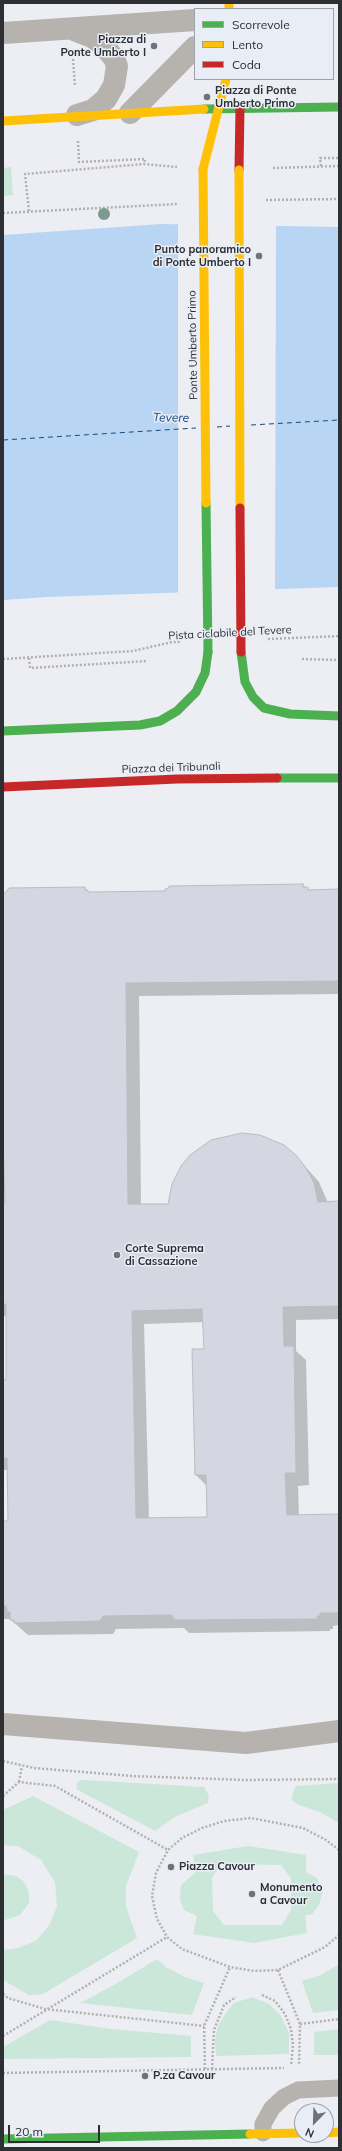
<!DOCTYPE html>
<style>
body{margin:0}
#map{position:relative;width:342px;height:2151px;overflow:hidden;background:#eceef3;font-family:Mulish,sans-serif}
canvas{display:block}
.frame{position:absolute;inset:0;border:4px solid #2e2f33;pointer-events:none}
.legend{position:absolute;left:194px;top:8px;width:140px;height:72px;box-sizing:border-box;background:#e9edf6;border:1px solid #9ea1a8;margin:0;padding:5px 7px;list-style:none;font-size:12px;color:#2e2f33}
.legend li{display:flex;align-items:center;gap:8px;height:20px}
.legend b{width:20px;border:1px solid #9ea1a8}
.north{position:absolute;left:294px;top:2103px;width:40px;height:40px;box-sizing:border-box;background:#e9edf6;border:1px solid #9ea1a8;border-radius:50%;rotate:203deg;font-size:11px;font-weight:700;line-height:16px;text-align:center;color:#2e2f33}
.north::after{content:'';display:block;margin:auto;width:14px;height:18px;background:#707276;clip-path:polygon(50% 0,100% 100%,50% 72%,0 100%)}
.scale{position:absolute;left:8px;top:2125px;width:92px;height:18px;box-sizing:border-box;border:2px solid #2e2f33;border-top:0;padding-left:5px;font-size:12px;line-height:14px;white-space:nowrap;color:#2e2f33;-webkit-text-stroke:3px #e9edf6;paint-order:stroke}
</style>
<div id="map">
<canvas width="342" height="2151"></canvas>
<div class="frame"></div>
<ul class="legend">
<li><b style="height:5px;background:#4caf50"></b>Scorrevole</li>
<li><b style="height:5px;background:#ffc107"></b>Lento</li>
<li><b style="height:5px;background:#c62828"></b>Coda</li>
</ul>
<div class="north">N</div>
<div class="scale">20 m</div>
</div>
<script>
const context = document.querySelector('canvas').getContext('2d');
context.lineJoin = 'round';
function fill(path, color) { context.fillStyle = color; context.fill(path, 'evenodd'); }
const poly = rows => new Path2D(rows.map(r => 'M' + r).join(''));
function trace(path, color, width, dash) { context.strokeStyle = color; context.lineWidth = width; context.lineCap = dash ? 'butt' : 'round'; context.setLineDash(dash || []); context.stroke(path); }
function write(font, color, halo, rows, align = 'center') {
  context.font = font + ' Mulish,sans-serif'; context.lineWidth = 3; context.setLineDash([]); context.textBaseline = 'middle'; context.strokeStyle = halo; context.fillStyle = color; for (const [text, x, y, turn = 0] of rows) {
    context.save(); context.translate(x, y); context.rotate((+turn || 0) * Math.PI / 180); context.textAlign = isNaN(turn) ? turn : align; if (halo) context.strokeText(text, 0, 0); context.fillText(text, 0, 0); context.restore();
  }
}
fill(poly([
 [11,167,13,195,3,196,3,168],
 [84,1780,204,1787,209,1796,208,1803,175,1817,155,1831,76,1789,78,1781],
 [339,1783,339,1823,320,1812,299,1805,292,1800,293,1792,296,1786],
 [33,1796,139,1852,126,1886,126,1906,137,1938,43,1994,29,1995,3,1980,3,1950,18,1948,37,1940,50,1924,57,1906,55,1882,41,1860,18,1846,3,1845,3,1810],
 [248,1846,306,1855,306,1872,317,1878,323,1891,319,1905,312,1914,305,1915,307,1933,254,1943,193,1934,197,1916,184,1910,180,1900,181,1885,196,1872,193,1855],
 [221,1864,281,1865,291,1878,291,1910,282,1925,224,1925,213,1911,212,1878],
 [3,1874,16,1876,23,1881,27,1887,29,1894,29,1903,20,1915,5,1920,3,1919],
 [157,1959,166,1967,185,1977,204,1983,192,2015,80,2003,114,1985],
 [339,1964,339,2010,313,2013,302,1981,321,1975],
 [252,1997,269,2004,281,2016,289,2033,289,2054,216,2056,215,2040,218,2026,225,2014,234,2003],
 [50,2020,111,2029,191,2036,191,2057,3,2059,3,2047],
 [339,2029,339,2055,314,2055,314,2032]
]), '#cae7d9');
fill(poly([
 [161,224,339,227,339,587,47,597,3,600,3,235]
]), '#b8d5f4');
fill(poly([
 [178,222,276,225,275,591,178,595]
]), '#eceef3');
fill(poly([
 [303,885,311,891,339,890,339,994,139,996,141,1205,169,1205,200,1148,224,1137,242,1134,296,1156,319,1182,328,1203,339,1202,339,1319,296,1320,296,1351,306,1360,309,1485,298,1486,299,1516,339,1515,339,1625,333,1626,333,1629,330,1629,330,1631,189,1633,184,1628,116,1629,113,1634,28,1635,10,1619,3,1619,3,1522,9,1522,8,1470,3,1470,3,1381,7,1381,7,1316,3,1316,3,1205,6,1205,5,1149,3,1149,3,896,84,888,90,893,166,892],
 [204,1322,205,1350,196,1475,208,1487,208,1518,149,1519,144,1324]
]), '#0003');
trace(poly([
 [251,425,339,420],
 [217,427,230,426],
 [3,440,196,428]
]), '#164b7c', 1, [5, 4]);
const building = poly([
 [303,884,303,887,308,887,308,890,339,889,339,981,126,983,128,1204,168,1204,172,1184,181,1166,190,1155,211,1140,242,1133,260,1135,284,1145,296,1155,306,1168,314,1183,318,1202,339,1201,339,1306,283,1307,284,1346,294,1346,296,1473,285,1473,287,1515,339,1514,339,1613,320,1613,320,1616,317,1616,318,1619,175,1620,171,1615,103,1616,100,1621,14,1623,14,1620,10,1620,10,1612,7,1612,6,1606,3,1606,3,1521,8,1521,7,1458,3,1458,3,1380,6,1380,6,1304,3,1304,3,1204,5,1204,3,1137,3,895,9,888,85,887,85,890,88,890,88,892,165,891,165,889,169,888,169,886,303,884],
 [202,1309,204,1349,192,1349,195,1475,206,1475,207,1517,136,1518,132,1311,202,1309]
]);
fill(building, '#d4d7e1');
trace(building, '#bbbcc0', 1);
trace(poly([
 [73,59,75,86],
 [78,141,79,162,145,159,144,164],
 [321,166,320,158,339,158],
 [273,168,339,166],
 [266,200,339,199],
 [29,211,25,174,144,164,177,167],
 [3,213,177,204],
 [268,639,339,636],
 [29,658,30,668,147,661],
 [3,659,133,651,172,642,181,642],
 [302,659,339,660],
 [3,1761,34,1768,132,1776,246,1780,339,1779],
 [19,1782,22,1766],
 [3,1796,19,1782,55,1786,168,1850],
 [339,1850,326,1840,303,1828,251,1818,224,1821,202,1828,182,1838,168,1850,156,1873,152,1896,157,1919,167,1937,182,1949,230,1967,254,1971,278,1970,325,1947,339,1935],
 [278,1970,300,2024,299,2065],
 [3,1994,8,1998,45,2009,204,2026],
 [262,1995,275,2001,285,2014,291,2029,293,2045,291,2066],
 [300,2024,339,2019],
 [3,2036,167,1937],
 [205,2069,204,2026,230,1967],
 [212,2069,214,2030,224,2005,236,1997],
 [3,2073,284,2068]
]), '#b2b1ad', 2.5, [2, 2]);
trace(poly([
 [263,2133,263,2124,272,2108,284,2097,298,2090,339,2088]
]), '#b6b3ae', 17);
trace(poly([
 [74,30,92,37,102,44,114,58,117,66,114,85,106,99,93,110,77,115],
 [3,33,195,20],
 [130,113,195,47],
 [3,1724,246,1743,339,1731]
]), '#b6b3ae', 22);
trace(poly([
 [204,109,339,107],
 [241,652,245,682,253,697,264,708,290,714,339,716],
 [3,731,140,725,160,721,177,711,196,692,205,673,208,652],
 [277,778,339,778],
 [3,2139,250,2134]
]), '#4caf50', 9);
trace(poly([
 [229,3,229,9],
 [3,121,204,109],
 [203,169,226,79],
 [326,2133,339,2132],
 [250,2134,302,2133]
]), '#ffc107', 9);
trace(poly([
 [239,170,240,107],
 [3,787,177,779,277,778]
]), '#c62828', 9);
trace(poly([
 [206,503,208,652]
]), '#4caf50', 9);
trace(poly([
 [203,169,206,503],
 [239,170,240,508]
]), '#ffc107', 9);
trace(poly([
 [240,508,241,652]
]), '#c62828', 9);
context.fillStyle = '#7c9a8d';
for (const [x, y] of [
 [104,214]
]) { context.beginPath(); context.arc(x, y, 6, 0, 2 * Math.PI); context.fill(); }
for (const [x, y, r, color] of [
 [154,46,4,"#707276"],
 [207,97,4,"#707276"],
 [259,256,4,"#707276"],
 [117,1255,4,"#707276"],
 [171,1867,4,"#707276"],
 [252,1894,4,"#707276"],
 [145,2076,4,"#707276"]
]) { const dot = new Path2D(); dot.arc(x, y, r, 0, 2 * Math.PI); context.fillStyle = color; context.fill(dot); trace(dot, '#e9edf6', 1.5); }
write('bold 11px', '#2e2f33', '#e9edf6', [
 ["Piazza di",146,40,"right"],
 ["Ponte Umberto I",146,53,"right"],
 ["Piazza di Ponte",215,91],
 ["Umberto Primo",215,104],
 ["Punto panoramico",251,250,"right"],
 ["di Ponte Umberto I",251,263,"right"],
 ["Corte Suprema",125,1249],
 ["di Cassazione",125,1262],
 ["Piazza Cavour",179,1867],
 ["Monumento",260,1888],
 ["a Cavour",260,1901],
 ["P.za Cavour",153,2076]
], 'left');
write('11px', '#2e2f33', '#e9edf6', [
 ["Ponte Umberto Primo",193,345,-91],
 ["Pista ciclabile del Tevere",230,633,-3],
 ["Piazza dei Tribunali",171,768,-2]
]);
write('italic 12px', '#164b7c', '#e9edf6', [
 ["Tevere",171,418,1]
]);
</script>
